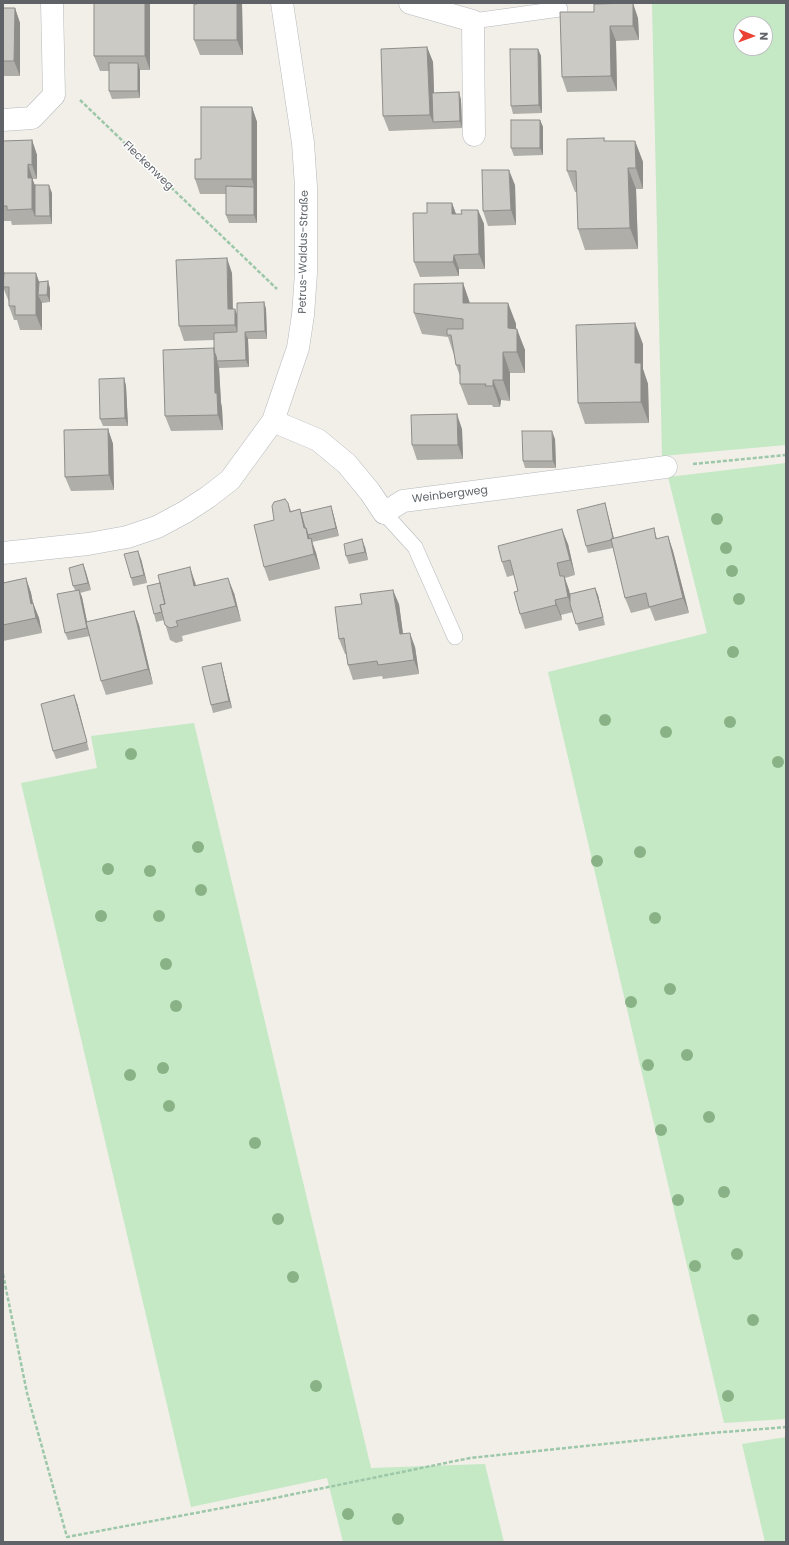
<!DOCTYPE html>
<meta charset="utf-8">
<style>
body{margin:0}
#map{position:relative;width:789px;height:1545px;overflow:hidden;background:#f1efe8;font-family:Poppins,sans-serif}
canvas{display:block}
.frame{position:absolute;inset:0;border:4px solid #5f6368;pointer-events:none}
.north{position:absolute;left:733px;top:16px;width:40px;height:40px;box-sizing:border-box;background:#fff;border:1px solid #bfc1c3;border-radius:50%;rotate:91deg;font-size:11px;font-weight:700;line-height:16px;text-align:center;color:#5f6368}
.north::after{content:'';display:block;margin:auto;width:14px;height:18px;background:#ea4335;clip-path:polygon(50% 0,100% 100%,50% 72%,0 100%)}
</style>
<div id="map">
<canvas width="789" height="1545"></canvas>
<div class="frame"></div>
<div class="north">N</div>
</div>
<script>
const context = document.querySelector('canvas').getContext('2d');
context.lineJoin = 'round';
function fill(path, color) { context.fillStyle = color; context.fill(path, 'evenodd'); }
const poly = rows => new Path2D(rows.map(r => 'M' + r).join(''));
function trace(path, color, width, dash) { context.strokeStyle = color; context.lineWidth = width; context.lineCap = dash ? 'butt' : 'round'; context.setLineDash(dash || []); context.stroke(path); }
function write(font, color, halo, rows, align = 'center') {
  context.font = font + ' Poppins,sans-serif'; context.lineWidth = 3; context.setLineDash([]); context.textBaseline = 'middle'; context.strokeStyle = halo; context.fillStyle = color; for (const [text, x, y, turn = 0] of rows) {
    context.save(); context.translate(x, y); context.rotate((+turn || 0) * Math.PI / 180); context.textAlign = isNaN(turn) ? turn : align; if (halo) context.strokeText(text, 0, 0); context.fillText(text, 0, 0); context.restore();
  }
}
fill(poly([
 [652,3,786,3,786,445,662,456],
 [741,24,765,24,765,48,741,48],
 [786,463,786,1419,724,1423,548,672,707,633,668,477],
 [194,723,371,1468,485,1464,504,1542,343,1542,327,1478,191,1507,21,783,97,768,91,736],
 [786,1437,786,1542,765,1542,742,1444]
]), '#c5e8c5');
const lane = poly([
 [473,21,560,9],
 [384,513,415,547,455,637]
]);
const street = poly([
 [410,3,473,21,474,135],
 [3,120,32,118,54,95,52,3],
 [273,421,318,440,347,464,370,492,384,513,403,501,666,467],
 [3,553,88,544,127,537,157,527,185,512,208,497,230,480,273,421,298,348,303,315,306,273,306,187,303,143,282,3]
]);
trace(lane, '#b5b8bc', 16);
trace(street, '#b5b8bc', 23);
trace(poly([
 [80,100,277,289],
 [693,464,786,455],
 [3,1274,27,1393,67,1537,265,1500,470,1458,700,1434,786,1427]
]), '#9cc7a9', 2.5, [4, 2]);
trace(lane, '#fff', 15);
trace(street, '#fff', 22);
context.fillStyle = '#89b387';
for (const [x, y] of [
 [717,519],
 [726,548],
 [732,571],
 [739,599],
 [733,652],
 [605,720],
 [730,722],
 [666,732],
 [131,754],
 [778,762],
 [198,847],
 [640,852],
 [597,861],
 [108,869],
 [150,871],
 [201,890],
 [101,916],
 [159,916],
 [655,918],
 [166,964],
 [670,989],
 [631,1002],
 [176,1006],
 [687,1055],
 [648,1065],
 [163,1068],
 [130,1075],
 [169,1106],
 [709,1117],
 [661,1130],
 [255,1143],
 [724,1192],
 [678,1200],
 [278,1219],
 [737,1254],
 [695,1266],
 [293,1277],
 [753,1320],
 [316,1386],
 [728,1396],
 [348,1514],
 [398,1519]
]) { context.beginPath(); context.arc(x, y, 6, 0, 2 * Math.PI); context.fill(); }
fill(poly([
 [94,3,149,3,150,5,150,70,140,70,140,98,112,99,109,91,109,71,100,71,94,56],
 [242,3,243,55,200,55,194,40,197,4],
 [3,8,15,8,20,23,20,76,3,76],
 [560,12,638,18,639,40,616,41,617,91,567,92,562,77],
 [427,47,433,62,434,93,459,92,461,100,462,128,389,131,383,116],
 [538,49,541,56,542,113,513,114,511,106],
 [252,107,257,122,257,223,229,223,226,215,226,194,200,194,195,179,201,159],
 [540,120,543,127,543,155,514,156,511,148],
 [604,138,605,141,635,141,643,162,643,189,636,189,638,249,585,250,578,229,577,192,575,192,567,171],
 [32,140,37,155,37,179,33,179,33,181,35,185,52,193,52,224,12,225,11,221,3,221,3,141],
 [515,185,516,225,488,226,483,211],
 [452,203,456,214,462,214,478,210,484,224,485,269,459,269,459,276,420,277,414,262,427,213],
 [232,273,233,309,237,314,264,302,266,309,267,339,248,339,249,367,219,368,221,403,222,408,223,430,171,431,165,416,214,348,214,351,214,340,184,341,179,326],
 [48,281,50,289,50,302,42,303,42,330,20,330,17,320,14,320,9,306,9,302,3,287,39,282],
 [463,283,470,303,508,303,516,324,516,329,525,350,525,373,510,373,510,401,501,400,500,407,493,407,492,405,468,405,460,384,460,376,456,365,454,355,448,337,422,334,414,313],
 [643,344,643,369,648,384,649,423,585,424,578,403],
 [124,378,126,386,128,426,103,426,100,419],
 [108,429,113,444,114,490,71,491,65,477],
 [462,429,463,459,417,460,412,445],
 [555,439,556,468,525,468,523,461],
 [288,503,291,511,300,509,302,516,331,506,333,513,339,536,312,542,316,553,320,569,269,581,264,567,274,520],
 [605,503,607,511,614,538,654,528,657,539,668,536,673,551,689,613,655,621,650,608,631,613,625,598,613,548,588,553,586,546],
 [568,544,575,575,565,578,569,590,570,594,595,588,598,595,605,625,579,631,573,612,561,615,562,620,525,629,520,614,518,591,514,575,507,577,502,562],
 [365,547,368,560,349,564,346,556],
 [141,559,147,583,133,586,131,578],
 [83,564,91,590,80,593,82,597,87,622,134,611,139,625,153,684,106,695,101,681,90,636,68,640,65,633,75,590,73,586],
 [26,578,31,593,33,603,39,618,42,633,3,641,3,583],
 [195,582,196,586,234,593,241,621,182,636,183,641,176,643,170,640,164,620,156,622,154,614],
 [399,604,403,634,415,647,419,674,383,679,382,676,353,680,348,665,346,654,345,654,339,639],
 [221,663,223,671,232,708,213,713,211,705],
 [77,703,89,750,56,759,53,751]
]), '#afaea9');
fill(poly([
 [145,3,149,3,150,5,150,70,145,56],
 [237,3,242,3,243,55,237,40],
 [633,3,638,18,639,40,633,26],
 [15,8,20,23,20,76,14,61],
 [610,26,616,41,617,91,611,76],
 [427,47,433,62,435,122,433,122,430,115],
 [538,49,541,56,542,113,539,105],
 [138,63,140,70,140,98,138,91],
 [459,92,461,100,462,128,460,121],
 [252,107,257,122,257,223,254,215,254,187,252,179],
 [540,120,543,127,543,155,540,148],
 [32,140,37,155,37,179,32,165],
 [635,141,643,162,643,189,636,168],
 [28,164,37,193,35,216,32,209,28,178],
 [628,168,636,189,638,249,630,228],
 [509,170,515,185,516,225,511,210],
 [49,185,52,193,52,224,50,216],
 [452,203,457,217,452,214],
 [478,210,484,224,485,269,479,254],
 [454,255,459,269,459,276,453,262],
 [227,258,232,273,233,324,228,309],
 [36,273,41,287,38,295,42,303,42,330,36,315],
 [48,281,50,289,50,302,47,295],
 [463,283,470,304,463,303],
 [264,302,266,309,267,339,265,331],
 [508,303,516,324,516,349,508,328],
 [235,309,240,323,240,339,235,325],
 [635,323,643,344,643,369,648,384,649,423,641,402,635,363],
 [517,329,525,350,525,373,517,352],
 [245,332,248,339,249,367,246,360],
 [214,348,218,361,217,361,219,368,221,403,222,408,223,430,218,415,215,393],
 [503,352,510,373,510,401,503,380],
 [124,378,126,386,128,426,125,418],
 [493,380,501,400,500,407,493,386],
 [457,414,462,429,463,459,458,445],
 [108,429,113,444,114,490,109,475],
 [552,431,555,439,556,468,553,461],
 [605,503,616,547,613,539],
 [331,506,333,513,339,536,336,528],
 [300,509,305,524,314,553,304,528],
 [562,529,568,544,575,575,570,560],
 [668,536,673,551,689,613,683,598],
 [311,538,316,553,320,569,314,554],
 [362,539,365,547,368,560,365,552],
 [138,551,141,559,147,583,144,575],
 [83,564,86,572,91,590,88,583],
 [190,567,195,582,200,601,194,586],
 [564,576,569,590,573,612,568,597],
 [26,578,31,593,36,618,31,604],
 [228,578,234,593,241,621,236,606],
 [595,588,598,595,605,625,603,617],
 [79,590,82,597,90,636,87,628],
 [393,590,399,604,405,649,400,634],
 [555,600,561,615,562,620,556,605],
 [33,603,39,618,42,633,36,618],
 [134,611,139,625,153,684,148,669],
 [410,633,415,647,419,674,414,660],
 [221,663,223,671,232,708,229,701],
 [74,695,77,703,89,750,87,742]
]), '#8f8d8a');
const building = poly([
 [94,3,145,3,145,56,94,56,94,3],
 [197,3,237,3,237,40,194,40,194,4,197,4,197,3],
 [633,3,633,26,610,26,611,76,562,77,560,12,594,12,594,4,633,3],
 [3,8,15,8,14,61,3,61,3,8],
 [427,47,430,115,383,116,381,49,427,47],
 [510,49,538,49,539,105,511,106,510,49],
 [109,63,138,63,138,91,109,91,109,63],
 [459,92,460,121,433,122,432,93,459,92],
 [201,107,252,107,252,179,195,179,195,159,201,159,201,107],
 [511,120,540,120,540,148,511,148,511,120],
 [604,138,604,141,635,141,636,168,628,168,630,228,578,229,576,171,567,171,567,139,604,138],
 [32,140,32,165,28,164,28,178,32,178,32,209,7,210,7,206,3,206,3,141,32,140],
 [482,170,509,170,511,210,483,211,482,170],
 [35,185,49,185,50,216,35,216,35,185],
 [226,186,254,187,254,215,226,215,226,186],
 [427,203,452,203,452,214,462,214,461,210,478,210,479,254,454,255,453,262,414,262,413,213,427,213,427,203],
 [227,258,228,309,235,309,235,325,179,326,176,260,227,258],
 [4,273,36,273,36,315,15,315,15,306,9,306,9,287,3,287,4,273],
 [48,281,47,295,38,295,39,282,48,281],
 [463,283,463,303,508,303,508,328,517,329,517,352,503,352,503,380,493,380,493,386,485,386,486,384,460,384,460,365,456,365,451,335,447,335,447,329,463,329,463,319,414,313,414,284,463,283],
 [264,302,265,331,245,332,246,360,217,361,216,356,214,351,214,333,237,332,237,303,264,302],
 [635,323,635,363,641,363,641,402,578,403,576,325,635,323],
 [214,348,215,393,217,393,218,415,165,416,163,350,214,348],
 [124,378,125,418,100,419,99,379,124,378],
 [457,414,458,445,412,445,411,415,457,414],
 [108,429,109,475,65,477,64,430,108,429],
 [522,431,552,431,553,461,523,461,522,431],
 [285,499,288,503,290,512,300,509,304,528,306,528,308,539,311,538,314,554,264,567,254,525,274,520,272,506,274,502,285,499],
 [605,503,613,538,611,539,611,540,586,546,577,510,605,503],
 [331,506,336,528,308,535,306,528,305,528,301,513,331,506],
 [654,528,656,539,668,536,683,598,649,607,646,593,625,598,611,539,654,528],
 [562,529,570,560,557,563,560,576,564,576,568,597,555,600,556,605,520,614,514,592,518,591,510,560,502,562,498,546,562,529],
 [362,539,365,552,346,556,344,544,362,539],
 [138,551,144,575,131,578,124,554,138,551],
 [83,564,88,583,73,586,69,568,83,564],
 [190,567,194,586,228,578,236,606,176,621,178,626,170,628,165,625,160,605,165,604,158,575,190,567],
 [26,578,31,604,33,603,36,618,3,625,3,583,26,578],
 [160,583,165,604,160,605,162,612,154,614,147,586,160,583],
 [595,588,603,617,576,624,570,604,570,594,595,588],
 [79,590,87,628,65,633,57,594,79,590],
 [393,590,400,634,410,633,414,660,378,665,377,661,348,665,344,638,339,639,335,607,362,604,360,594,393,590],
 [134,611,148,669,101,681,86,622,134,611],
 [221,663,229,701,211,705,202,667,221,663],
 [74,695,87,742,53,751,41,704,74,695]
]);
fill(building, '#cccac5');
trace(building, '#8f8d8a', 1);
write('11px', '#5f6368', '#fff', [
 ["Fleckenweg",148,166,44],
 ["Petrus-Waldus-Straße",304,252,-89],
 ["Weinbergweg",450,495,-7]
]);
</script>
